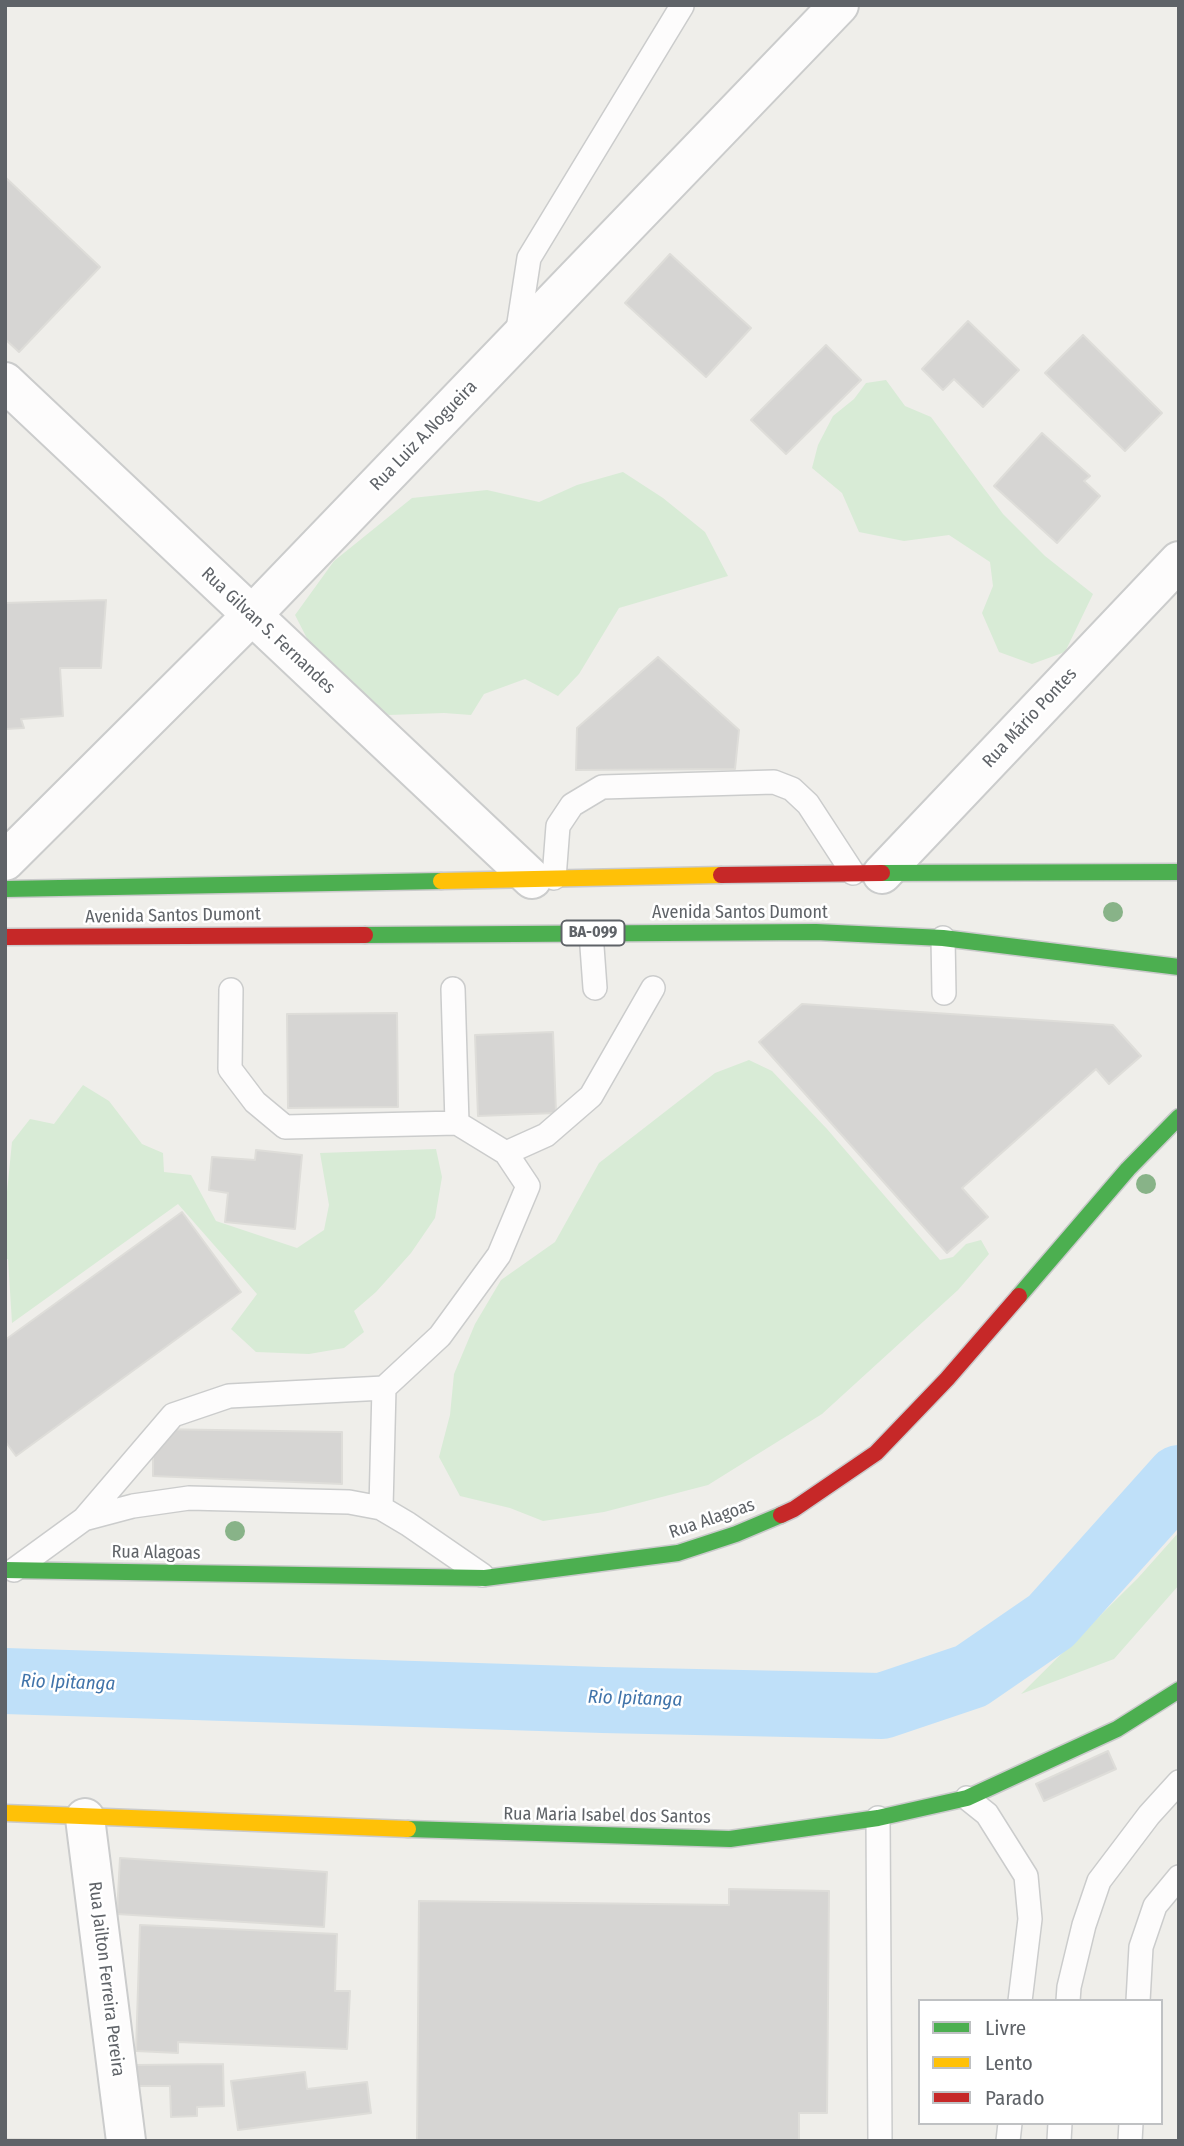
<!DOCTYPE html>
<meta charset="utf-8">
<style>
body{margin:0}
#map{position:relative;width:1184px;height:2146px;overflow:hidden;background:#efeeea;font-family:"Fira Sans Condensed",sans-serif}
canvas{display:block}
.frame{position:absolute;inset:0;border:7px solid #5f6368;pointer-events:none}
.legend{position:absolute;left:918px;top:1999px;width:245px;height:126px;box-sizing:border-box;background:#fff;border:2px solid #bfc1c3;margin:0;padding:9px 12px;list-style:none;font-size:21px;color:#5f6368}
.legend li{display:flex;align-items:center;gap:14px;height:35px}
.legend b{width:35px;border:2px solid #bfc1c3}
</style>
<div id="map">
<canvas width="1184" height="2146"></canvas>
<div class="frame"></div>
<ul class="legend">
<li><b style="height:9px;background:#4caf50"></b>Livre</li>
<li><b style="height:9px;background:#ffc107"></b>Lento</li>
<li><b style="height:9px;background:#c62828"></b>Parado</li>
</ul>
</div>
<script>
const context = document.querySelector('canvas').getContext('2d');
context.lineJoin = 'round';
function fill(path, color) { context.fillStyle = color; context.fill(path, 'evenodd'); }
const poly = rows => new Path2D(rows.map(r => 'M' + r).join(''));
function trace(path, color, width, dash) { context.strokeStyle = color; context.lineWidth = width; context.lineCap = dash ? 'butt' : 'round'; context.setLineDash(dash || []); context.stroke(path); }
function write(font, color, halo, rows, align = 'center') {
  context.font = font + ' "Fira Sans Condensed",sans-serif'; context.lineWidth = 5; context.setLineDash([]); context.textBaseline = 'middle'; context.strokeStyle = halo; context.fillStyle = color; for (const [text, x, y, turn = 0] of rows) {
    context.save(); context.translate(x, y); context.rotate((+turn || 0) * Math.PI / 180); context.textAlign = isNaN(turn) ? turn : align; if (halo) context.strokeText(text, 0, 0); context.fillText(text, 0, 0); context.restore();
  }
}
fill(poly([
 [886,380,905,406,931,417,1003,514,1045,556,1093,594,1065,652,1032,664,999,652,982,613,993,586,990,562,949,535,904,541,859,532,842,493,812,468,818,445,833,416,854,399,866,383],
 [623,472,663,498,705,532,728,576,619,608,579,674,558,696,525,679,484,694,471,715,444,713,389,715,360,696,315,654,295,615,334,561,412,498,487,490,539,502,577,485],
 [749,1060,772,1071,827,1129,940,1260,953,1257,966,1244,981,1240,989,1254,958,1290,822,1414,708,1485,604,1512,543,1521,510,1508,460,1496,439,1457,450,1415,454,1374,475,1324,501,1280,555,1242,599,1163,715,1073],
 [83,1085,109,1101,142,1144,163,1153,164,1172,191,1175,216,1221,297,1248,324,1230,329,1205,320,1153,436,1149,442,1177,435,1218,411,1253,376,1292,354,1311,364,1332,344,1348,309,1354,256,1352,231,1329,257,1294,178,1204,12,1323,8,1259,5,1259,5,1212,12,1142,30,1119,54,1124],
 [1179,1532,1179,1585,1114,1659,1021,1694,1138,1578]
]), '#d8ebd6');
trace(poly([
 [5,1681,603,1700,882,1706,971,1676,1051,1621,1179,1478]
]), '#bfe0f9', 66);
const building = poly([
 [5,177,100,267,19,352,5,339,5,177],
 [670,254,751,328,706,377,625,303,670,254],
 [968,321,1019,370,983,407,954,379,943,390,922,369,968,321],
 [1083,335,1162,413,1125,451,1045,373,1083,335],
 [826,345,861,380,786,454,751,420,826,345],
 [1042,433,1090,476,1084,481,1100,496,1057,543,994,486,1042,433],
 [106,600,101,668,60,668,63,716,21,719,24,728,5,729,5,603,106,600],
 [658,657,739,730,735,769,576,770,577,728,658,657],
 [802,1004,1113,1025,1141,1056,1109,1084,1096,1069,962,1188,988,1217,947,1253,759,1042,802,1004],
 [397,1013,398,1107,288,1108,287,1014,397,1013],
 [553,1032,556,1113,478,1116,475,1035,553,1032],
 [256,1150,302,1155,295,1229,225,1222,228,1193,209,1190,212,1157,255,1160,256,1150],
 [182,1212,241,1292,16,1456,5,1441,5,1340,182,1212],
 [153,1429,342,1432,342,1484,153,1476,153,1429],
 [1108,1751,1116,1769,1044,1801,1036,1784,1108,1751],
 [120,1858,327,1872,324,1927,117,1914,120,1858],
 [729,1889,829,1891,827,2113,799,2113,799,2141,417,2141,419,1901,729,1905,729,1889],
 [140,1925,337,1934,335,1991,350,1991,347,2049,178,2042,178,2053,136,2051,140,1925],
 [223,2064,224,2106,197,2107,197,2116,171,2117,170,2086,137,2086,136,2065,223,2064],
 [305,2072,307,2089,367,2082,371,2113,238,2130,231,2081,305,2072],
 [5,2139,85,2140,85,2141,5,2141,5,2139]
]);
fill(building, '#d6d5d3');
trace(building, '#deddd9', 2);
const lane = poly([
 [517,336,529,258,682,6],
 [554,878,558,826,572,805,602,787,774,782,792,789,808,804,853,873],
 [591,933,595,988],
 [943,938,944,993],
 [453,989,457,1123],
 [506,1153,546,1135,591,1096,653,988],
 [381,1508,384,1388],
 [84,1519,173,1415,229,1396,384,1388,440,1336,499,1255,528,1186,506,1153,457,1123,285,1127,255,1102,230,1069,231,990],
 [14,1570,84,1519,133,1506,189,1498,349,1502,381,1508,408,1524,482,1575],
 [967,1798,987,1814,1026,1876,1030,1919,1020,2001],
 [878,1818,880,2141],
 [1068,2001,1069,1987,1084,1925,1099,1881,1149,1815,1179,1782],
 [1138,2001,1141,1947,1155,1906,1179,1877],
 [1008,2141,1010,2123],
 [1059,2141,1060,2123],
 [1130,2141,1131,2123]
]);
const street = poly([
 [5,382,532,879],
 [5,861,251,616,839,5],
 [882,874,1179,561],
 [85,1818,126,2141]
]);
const fast = poly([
 [882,873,1179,872],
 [5,889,441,881],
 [365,935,816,932,943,938,1179,967],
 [1019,1296,1128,1169,1179,1117],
 [5,1570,485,1578,678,1553,736,1534,781,1515],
 [408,1829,730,1839,878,1818,967,1798,1117,1729,1179,1690]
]);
const slow = poly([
 [441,881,721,875],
 [5,1813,408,1829]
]);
const jam = poly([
 [721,875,882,873],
 [5,937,365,935],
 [781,1515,794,1509,876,1453,947,1379,1019,1296]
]);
trace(lane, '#cbcccc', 26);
trace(street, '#cbcccc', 42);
trace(fast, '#cacacb', 19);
trace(slow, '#cacacb', 19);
trace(jam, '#cacacb', 19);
trace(lane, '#fdfcfc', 23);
trace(street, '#fdfcfc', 38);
trace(fast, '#4caf50', 16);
trace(slow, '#ffc107', 16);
trace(jam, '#c62828', 16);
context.fillStyle = '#88b388';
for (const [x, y] of [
 [1113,912],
 [1146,1184],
 [235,1531]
]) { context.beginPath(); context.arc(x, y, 10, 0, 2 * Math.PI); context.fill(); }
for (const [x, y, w] of [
 [593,933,63]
]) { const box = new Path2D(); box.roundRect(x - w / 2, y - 12.5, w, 25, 5); context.fillStyle = '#fff'; context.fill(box); trace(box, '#5f6368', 2); }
write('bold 16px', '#5f6368', null, [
 ["BA-099",593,933]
]);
write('18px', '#5f6368', '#fff', [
 ["Rua Luiz A.Nogueira",424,436,-46],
 ["Rua Gilvan S. Fernandes",268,631,43],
 ["Rua Mário Pontes",1030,718,-47],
 ["Avenida Santos Dumont",740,913],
 ["Avenida Santos Dumont",173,916,-1],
 ["Rua Alagoas",712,1519,-19],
 ["Rua Alagoas",156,1553,1],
 ["Rua Maria Isabel dos Santos",607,1816,1],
 ["Rua Jailton Ferreira Pereira",106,1979,83]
]);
write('italic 19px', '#4174aa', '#fff', [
 ["Rio Ipitanga",68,1683,2],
 ["Rio Ipitanga",635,1699,2]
]);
</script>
